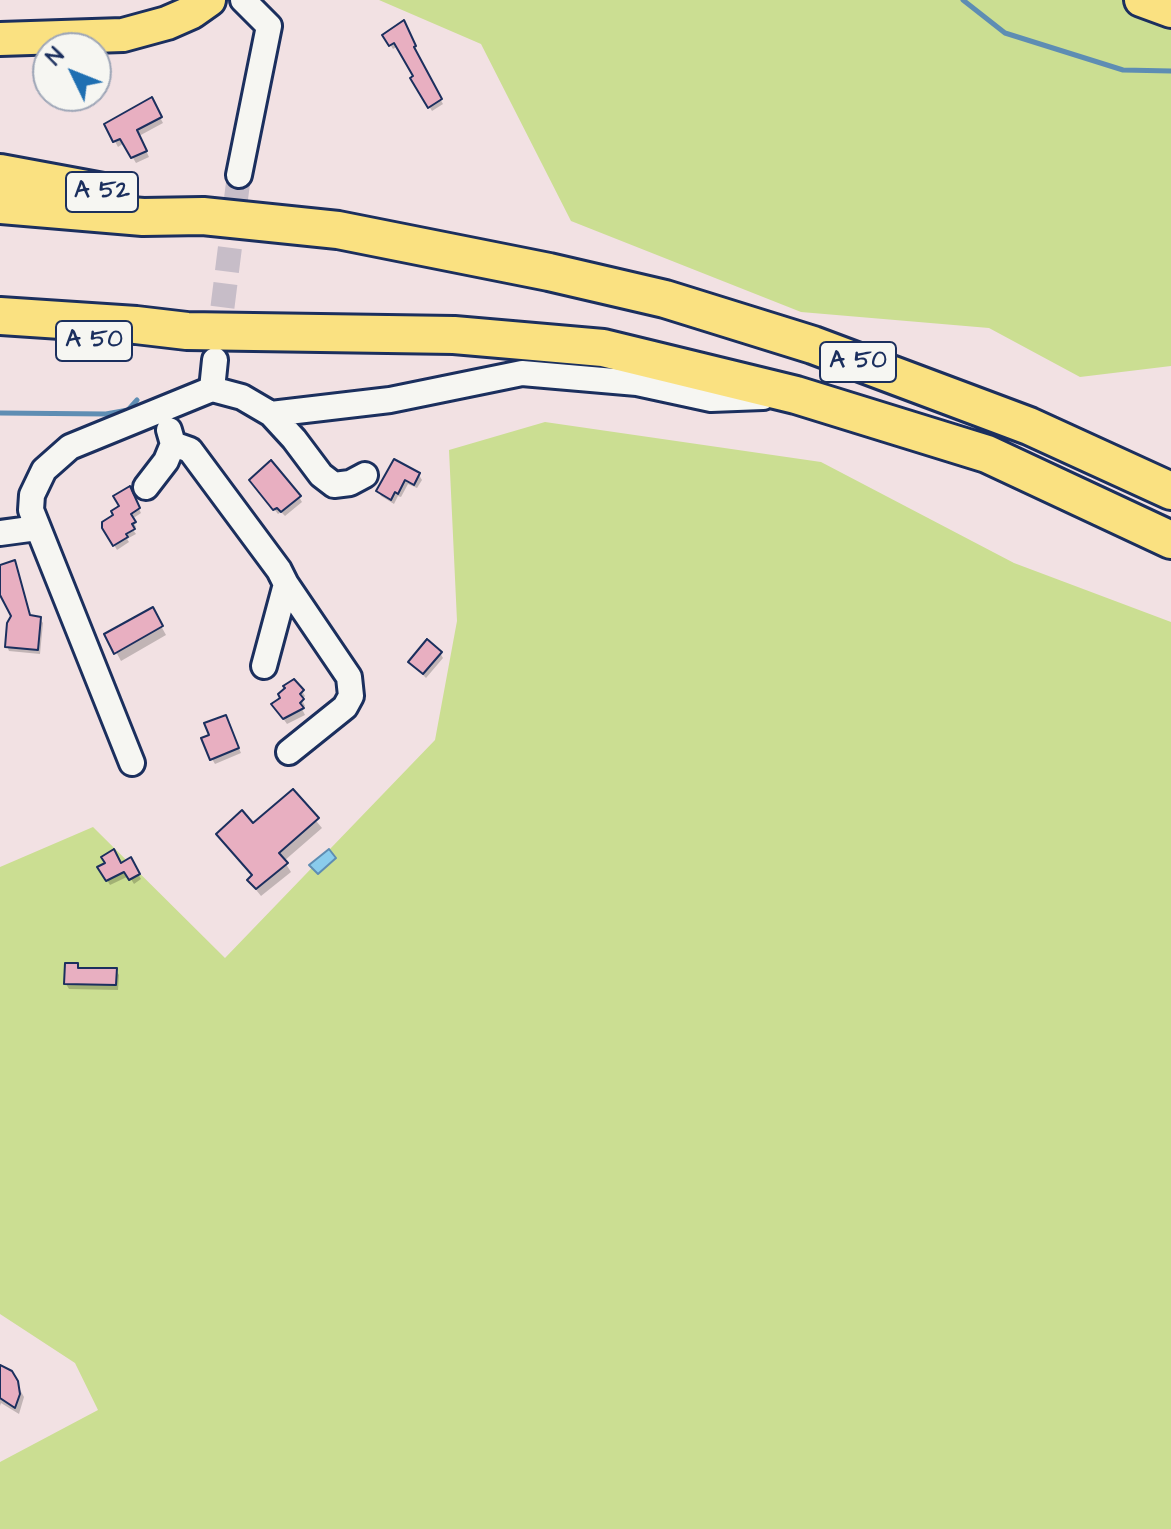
<!DOCTYPE html>
<style>
body{margin:0}
#map{position:relative;width:1171px;height:1529px;overflow:hidden;background:#f2e1e3;font-family:"Architects Daughter",sans-serif}
canvas{display:block}
.north{position:absolute;left:32px;top:32px;width:80px;height:80px;box-sizing:border-box;background:#f6f6f2;border:2px solid #9ea6b7;border-radius:50%;rotate:313deg;font-size:22px;font-weight:700;line-height:32px;text-align:center;color:#1b2f5e}
.north::after{content:'';display:block;margin:auto;width:28px;height:36px;background:#1f6fb2;clip-path:polygon(50% 0,100% 100%,50% 72%,0 100%)}
</style>
<div id="map">
<canvas width="1171" height="1529"></canvas>
<div class="north">N</div>
</div>
<script>
const context = document.querySelector('canvas').getContext('2d');
context.lineJoin = 'round';
function fill(path, color) { context.fillStyle = color; context.fill(path, 'evenodd'); }
const poly = rows => new Path2D(rows.map(r => 'M' + r).join(''));
function trace(path, color, width, dash) { context.strokeStyle = color; context.lineWidth = width; context.lineCap = dash ? 'butt' : 'round'; context.setLineDash(dash || []); context.stroke(path); }
function write(font, color, halo, rows, align = 'center') {
  context.font = font + ' "Architects Daughter",sans-serif'; context.lineWidth = 6; context.setLineDash([]); context.textBaseline = 'middle'; context.strokeStyle = halo; context.fillStyle = color; for (const [text, x, y, turn = 0] of rows) {
    context.save(); context.translate(x, y); context.rotate((+turn || 0) * Math.PI / 180); context.textAlign = isNaN(turn) ? turn : align; if (halo) context.strokeText(text, 0, 0); context.fillText(text, 0, 0); context.restore();
  }
}
fill(poly([
 [379,0,1171,0,1171,366,1080,377,989,328,801,312,571,221,481,44],
 [545,422,821,462,1014,563,1171,622,1171,1529,0,1529,0,1462,98,1410,75,1363,0,1314,0,867,93,827,225,958,435,740,457,621,449,450]
]), '#cbde92');
const water = poly([
 [329,849,336,858,318,874,309,865,329,849]
]);
fill(water, '#8accec');
trace(water, '#5e8db3', 2);
fill(poly([
 [403,23,417,51,414,53,443,104,432,111,412,78,416,76,398,46,393,49,384,35],
 [151,100,163,123,139,136,149,157,136,163,124,143,118,147,106,125],
 [395,461,419,475,422,480,417,488,408,484,401,497,398,496,394,504,381,496,378,491],
 [255,485,299,497,302,502,285,516,281,512,278,514],
 [129,489,141,513,132,519,136,527,133,530,136,534,127,539,129,542,117,550,104,527,122,507],
 [0,567,17,567,31,617,40,619,43,623,40,654,9,651,7,646,13,616,0,594],
 [152,610,166,635,121,661,107,635],
 [440,653,443,658,426,678,410,662],
 [302,691,305,696,302,700,305,706,302,709,305,715,287,724,277,710],
 [228,723,241,753,215,764,212,759],
 [292,792,322,828,284,861,291,872,261,896,249,881,253,877,218,834,253,826],
 [130,860,141,879,134,884,129,876,110,885,100,868,120,865],
 [77,965,79,970,116,970,119,975,118,990,69,989,66,984],
 [0,1367,10,1372,24,1397,19,1414,1,1403,0,1406]
]), '#0003');
trace(poly([
 [963,0,1005,33,1123,70,1171,71],
 [0,413,106,414,128,410,137,400]
]), '#5e8db3', 5);
const building = poly([
 [404,20,416,46,414,47,442,99,428,108,410,78,413,76,394,43,389,46,382,35,404,20],
 [152,97,162,117,137,130,147,151,131,158,120,139,113,142,104,124,152,97],
 [394,459,420,473,414,485,405,480,398,494,395,492,391,500,376,491,394,459],
 [271,460,301,496,281,512,277,508,273,510,249,480,271,460],
 [130,486,140,508,131,514,136,522,132,524,135,529,126,534,128,537,113,546,102,528,102,522,113,515,111,511,119,506,113,496,130,486],
 [15,560,30,615,41,617,38,650,5,647,7,623,11,616,0,595,0,565,15,560],
 [153,607,163,626,114,654,104,634,153,607],
 [427,639,442,652,423,674,408,662,427,639],
 [294,679,304,690,300,694,304,699,300,703,304,708,283,719,271,704,280,698,278,694,285,688,283,686,294,679],
 [226,715,239,748,210,760,201,738,209,735,204,723,226,715],
 [293,789,319,818,279,853,288,863,256,889,247,880,252,875,216,834,242,810,253,823,293,789],
 [114,849,121,863,131,857,140,874,129,880,124,872,106,881,97,867,105,863,101,857,114,849],
 [65,963,78,963,78,968,117,968,116,985,64,984,65,963],
 [0,1365,12,1371,18,1381,20,1394,15,1408,0,1398,0,1365]
]);
fill(building, '#e8afc1');
trace(building, '#1b2f5e', 2);
trace(poly([
 [218,343,239,175]
]), '#c7bdc8', 24, [24, 12]);
const minor = poly([
 [239,175,269,26,243,0],
 [212,389,215,360],
 [271,414,390,400,522,373,637,383,711,399,763,397],
 [173,444,190,450,279,570,286,584,264,666],
 [146,487,166,461,173,444,169,430],
 [0,533,37,528],
 [286,584,349,677,351,696,345,707,289,752],
 [132,763,31,510,32,495,44,470,70,447,212,389,242,397,271,414,294,439,321,475,334,485,350,483,365,475]
]);
const major = poly([
 [1141,0,1171,11],
 [0,39,123,35,167,23,192,12,209,0]
]);
const highway = poly([
 [0,173,108,193],
 [0,205,143,217,203,216,338,230,549,272,665,299,813,345,1029,426,1171,491],
 [0,316,136,325,187,331,454,335,603,348,796,395,987,454,1171,540]
]);
trace(minor, '#1b2f5e', 30);
trace(major, '#1b2f5e', 38);
trace(highway, '#1b2f5e', 42);
trace(minor, '#f6f6f2', 24);
trace(major, '#fae181', 32);
trace(highway, '#fae181', 36);
for (const [x, y, w] of [
 [102,192,72],
 [94,341,76],
 [858,362,76]
]) { const box = new Path2D(); box.roundRect(x - w / 2, y - 20, w, 40, 6); context.fillStyle = '#f6f6f2'; context.fill(box); trace(box, '#1b2f5e', 2); }
write('bold 24px', '#1b2f5e', null, [
 ["A 52",102,192],
 ["A 50",94,341],
 ["A 50",858,362]
]);
</script>
